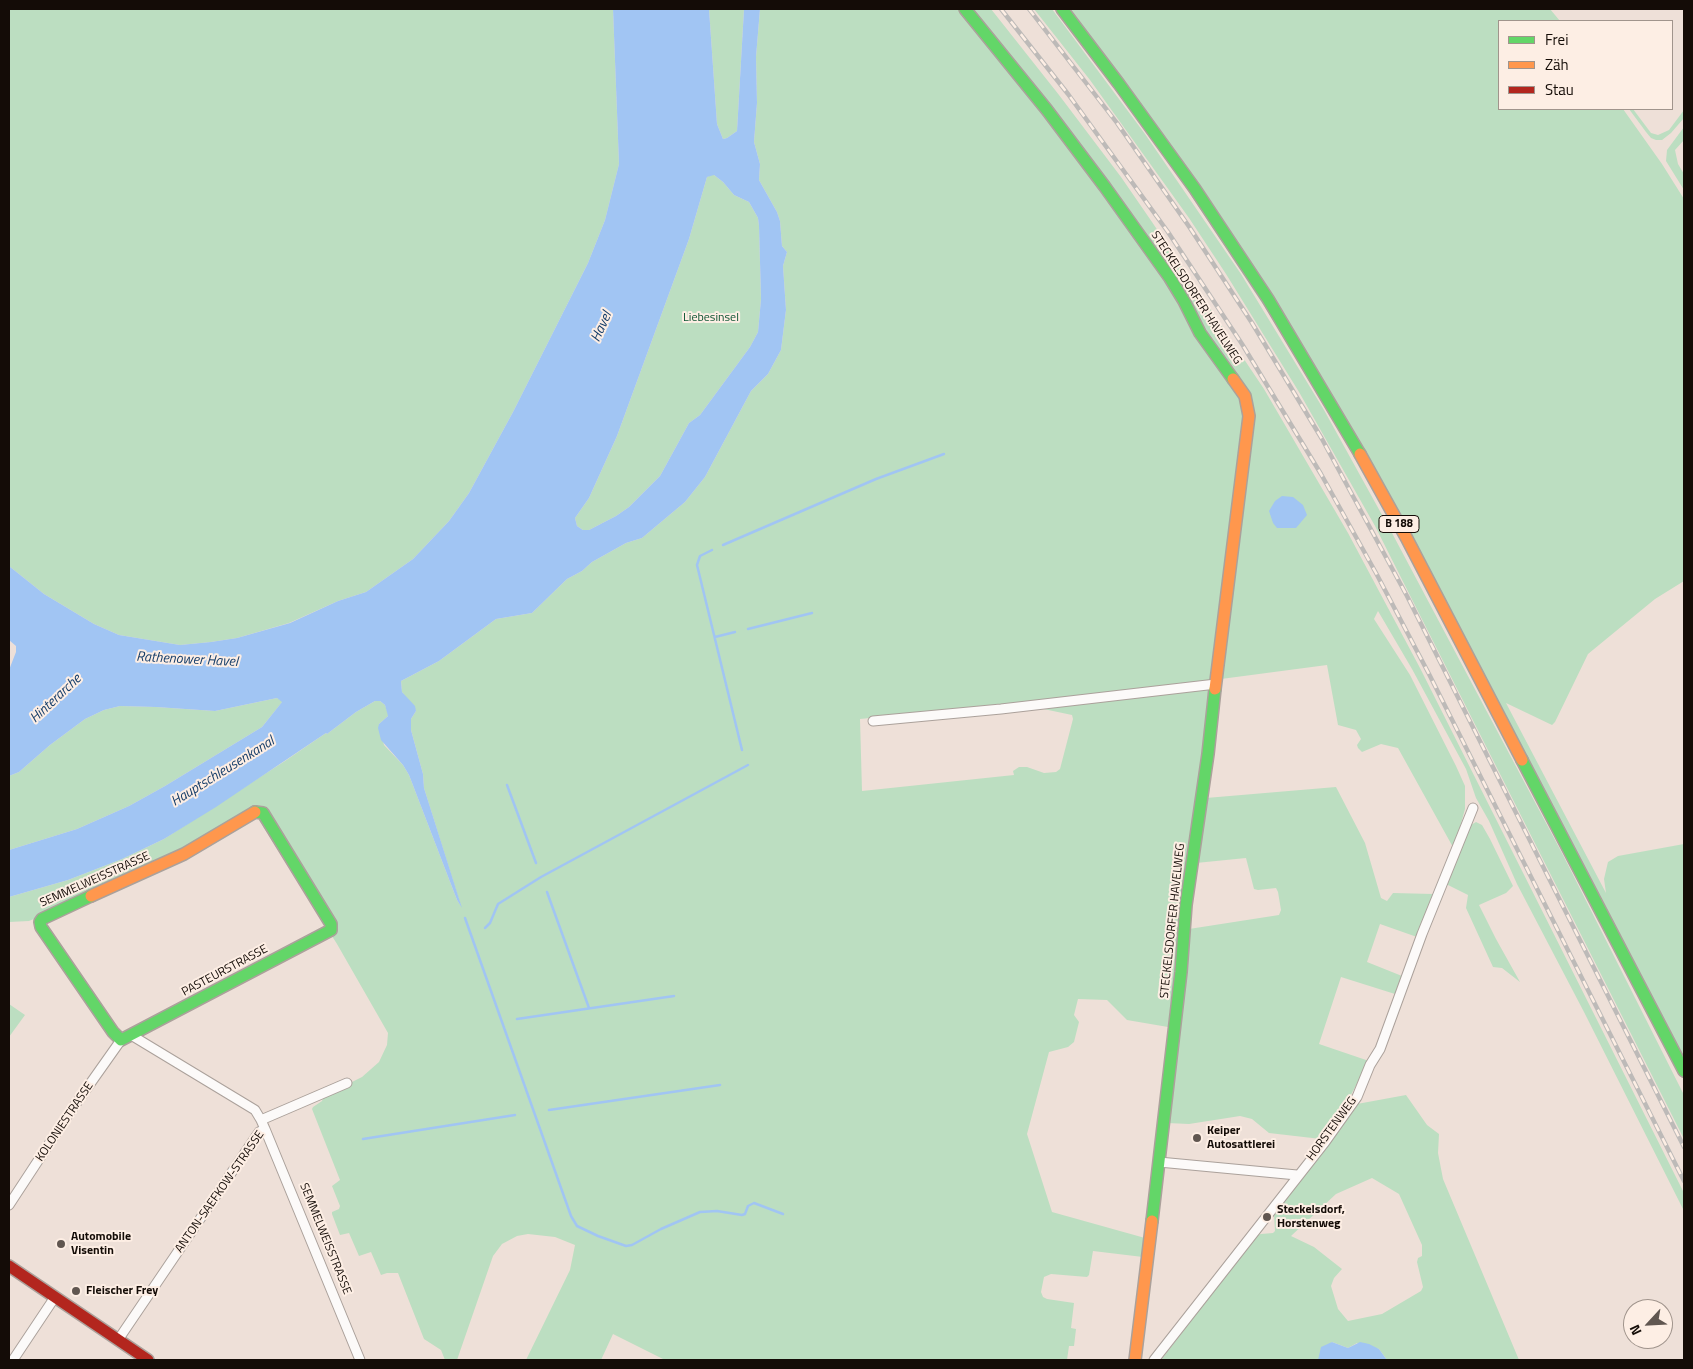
<!DOCTYPE html>
<meta charset="utf-8">
<style>
body{margin:0}
#map{position:relative;width:1693px;height:1369px;overflow:hidden;background:#eee0d8;font-family:"Titillium Web",sans-serif}
canvas{display:block}
.frame{position:absolute;inset:0;border:10px solid #140c07;pointer-events:none}
.legend{position:absolute;left:1498px;top:20px;width:175px;height:90px;box-sizing:border-box;background:#fdeee4;border:1px solid #a0948c;margin:0;padding:6px 9px;list-style:none;font-size:15px;color:#140c07}
.legend li{display:flex;align-items:center;gap:10px;height:25px}
.legend b{width:25px;border:1px solid #a0948c}
.north{position:absolute;left:1623px;top:1299px;width:50px;height:50px;box-sizing:border-box;background:#fdeee4;border:1px solid #a0948c;border-radius:50%;rotate:245deg;font-size:14px;font-weight:700;line-height:20px;text-align:center;color:#140c07}
.north::after{content:'';display:block;margin:auto;width:18px;height:22px;background:#605650;clip-path:polygon(50% 0,100% 100%,50% 72%,0 100%)}
</style>
<div id="map">
<canvas width="1693" height="1369"></canvas>
<div class="frame"></div>
<ul class="legend">
<li><b style="height:6px;background:#63d668"></b>Frei</li>
<li><b style="height:6px;background:#ff974d"></b>Zäh</li>
<li><b style="height:6px;background:#b3261e"></b>Stau</li>
</ul>
<div class="north">N</div>
</div>
<script>
const context = document.querySelector('canvas').getContext('2d');
context.lineJoin = 'round';
function fill(path, color) { context.fillStyle = color; context.fill(path, 'evenodd'); }
const poly = rows => new Path2D(rows.map(r => 'M' + r).join(''));
function trace(path, color, width, dash) { context.strokeStyle = color; context.lineWidth = width; context.lineCap = dash ? 'butt' : 'round'; context.setLineDash(dash || []); context.stroke(path); }
function write(font, color, halo, rows, align = 'center') {
  context.font = font + ' "Titillium Web",sans-serif'; context.lineWidth = 4; context.setLineDash([]); context.textBaseline = 'middle'; context.strokeStyle = halo; context.fillStyle = color; for (const [text, x, y, turn = 0] of rows) {
    context.save(); context.translate(x, y); context.rotate((+turn || 0) * Math.PI / 180); context.textAlign = isNaN(turn) ? turn : align; if (halo) context.strokeText(text, 0, 0); context.fillText(text, 0, 0); context.restore();
  }
}
fill(poly([
 [9,9,613,9,619,164,605,220,588,263,513,412,469,493,449,521,413,559,366,592,338,601,289,623,237,638,211,642,180,645,119,635,94,624,44,594,9,566],
 [709,9,744,9,737,131,727,138,723,139,717,124],
 [760,9,991,9,1059,95,1121,177,1152,222,1264,389,1348,533,1420,668,1684,1193,1684,1211,1584,1012,1517,884,1489,821,1476,798,1466,769,1412,669,1378,611,1374,619,1410,675,1456,766,1465,786,1465,809,1454,849,1398,748,1381,744,1362,752,1358,748,1357,745,1361,739,1356,730,1338,725,1327,665,1221,679,1253,415,1175,292,1239,394,1244,415,1168,1027,1127,1020,1107,1000,1078,999,1074,1015,1079,1022,1074,1042,1068,1047,1049,1052,1027,1134,1052,1212,1145,1238,1143,1257,1093,1251,1089,1275,1087,1277,1051,1274,1044,1277,1041,1292,1043,1297,1047,1299,1074,1303,1071,1328,1076,1329,1074,1346,1069,1346,1067,1360,665,1360,613,1334,601,1360,526,1360,570,1270,575,1245,555,1237,528,1234,517,1236,502,1244,493,1256,457,1360,445,1360,441,1350,424,1339,398,1273,387,1273,381,1275,371,1252,359,1256,349,1233,340,1235,332,1214,332,1212,339,1209,340,1206,332,1186,340,1180,312,1109,313,1107,322,1101,324,1096,362,1077,379,1062,387,1045,388,1033,337,944,252,809,189,849,114,885,29,921,9,922,9,897,68,880,122,859,164,839,285,761,326,733,327,734,356,712,375,701,380,701,385,705,388,713,388,716,379,724,384,745,403,765,409,775,457,900,461,906,424,788,423,774,411,730,411,719,416,711,402,692,401,681,439,661,496,619,532,613,567,579,582,571,592,562,626,543,642,538,685,502,705,477,751,391,768,374,781,350,786,310,783,266,787,252,782,246,780,221,777,212,759,180,760,164,754,142,757,103,756,57],
 [1015,703,1072,715,1073,719,1060,769,1056,772,1044,773,1027,767,1019,767,1013,771,1014,775,862,791,860,719],
 [1034,9,1052,9,1145,134,1241,274,1324,410,1392,533,1563,855,1684,1095,1684,1139,1375,526,1299,392,1226,274,1189,218,1090,80],
 [1068,9,1550,9,1560,21,1499,21,1499,109,1623,109,1662,164,1684,199,1684,581,1655,599,1588,654,1555,722,1552,725,1506,703,1606,893,1604,879,1608,862,1618,856,1684,844,1684,1059,1392,500],
 [1629,109,1633,109,1651,133,1658,135,1669,130,1684,110,1684,118,1671,133,1662,140,1656,140,1651,138,1646,132],
 [1684,127,1684,140,1675,150,1678,164,1684,174,1684,190,1666,161,1667,150],
 [711,175,714,175,723,182,734,195,749,202,758,218,759,226,761,299,758,332,750,347,700,415,689,423,660,476,629,507,616,516,589,530,583,530,577,526,575,518,589,498,617,436,689,239,707,177],
 [277,698,283,701,262,727,165,786,129,806,77,829,9,850,9,776,19,772,50,745,85,719,104,710,120,706,156,707,215,711],
 [1336,787,1365,843,1381,898,1387,901,1393,893,1433,894,1417,937,1380,924,1367,962,1402,976,1395,994,1341,977,1319,1044,1369,1061,1345,1106,1321,1139,1269,1133,1252,1119,1240,1116,1189,1124,1167,1123,1189,929,1279,915,1281,910,1278,892,1276,888,1258,890,1254,889,1246,858,1196,863,1206,798],
 [1476,822,1482,825,1490,839,1513,886,1506,893,1479,905,1496,939,1520,982,1502,968,1493,967,1466,908,1468,895,1446,884,1471,825],
 [9,1004,25,1015,9,1037],
 [1406,1095,1427,1125,1439,1134,1438,1153,1443,1179,1519,1360,1387,1360,1379,1349,1357,1343,1348,1348,1332,1342,1318,1360,1161,1360,1257,1235,1261,1234,1273,1233,1275,1231,1274,1213,1357,1104],
 [1372,1178,1399,1194,1422,1245,1422,1256,1418,1258,1417,1262,1423,1287,1421,1291,1382,1314,1348,1321,1338,1309,1331,1286,1334,1278,1342,1269,1314,1247,1291,1236,1336,1194]
]), '#bcdec1');
fill(poly([
 [613,9,709,9,717,124,723,139,727,138,737,131,744,9,760,9,756,57,757,103,754,142,760,164,759,180,777,212,780,221,782,246,787,252,783,266,786,310,781,350,768,374,751,391,705,477,685,502,642,538,626,543,592,562,582,571,567,579,532,613,496,619,439,661,401,681,402,692,415,706,416,711,411,719,411,730,423,774,424,788,462,908,457,900,409,775,403,765,381,740,378,728,379,724,388,716,385,705,380,701,375,701,356,712,327,734,326,733,216,807,164,839,122,859,68,880,9,897,9,850,77,829,129,806,165,786,262,727,282,702,277,698,215,711,156,707,120,706,104,710,85,719,50,745,19,772,9,776,9,670,16,652,16,646,9,640,9,566,44,594,94,624,119,635,180,645,211,642,237,638,290,623,338,601,366,592,413,559,449,521,469,493,513,412,588,263,605,220,619,164],
 [714,175,723,182,734,195,749,202,758,218,759,226,761,299,758,332,750,347,700,415,689,423,660,476,629,507,616,516,589,530,583,530,577,526,575,518,589,498,617,436,689,239,707,177],
 [1282,496,1293,497,1303,505,1307,515,1296,528,1277,528,1273,523,1269,511,1275,501],
 [1332,1342,1348,1348,1360,1342,1369,1344,1379,1349,1387,1360,1318,1360,1321,1347]
]), '#a1c5f3');
trace(poly([
 [723,545,876,479,944,454],
 [712,550,700,556,697,565,742,750],
 [748,629,812,613],
 [715,637,735,632],
 [507,785,536,863],
 [547,892,589,1008],
 [465,918,571,1216,577,1226,598,1236,626,1246,632,1245,661,1229,700,1212,717,1211,742,1215,745,1214,748,1206,754,1203,783,1214],
 [485,928,490,923,498,904,541,877,748,765],
 [517,1019,674,996],
 [549,1110,720,1085],
 [363,1139,515,1115]
]), '#a1c5f3', 2.5);
const street = poly([
 [873,721,1001,709,1216,684],
 [131,1035,255,1110,261,1120],
 [265,1129,360,1360],
 [1159,1162,1297,1175],
 [9,1205,68,1115,121,1040],
 [118,1340,259,1132,265,1129,261,1120,347,1083],
 [13,1360,55,1297],
 [1154,1360,1325,1142,1357,1097,1370,1065,1380,1049,1422,934,1473,808]
]);
const fast = poly([
 [965,9,1047,110,1105,187,1170,278,1184,301,1200,333,1233,379],
 [1062,9,1119,84,1195,189,1268,299,1360,454],
 [1522,760,1684,1071],
 [91,896,42,919,40,922,41,927,113,1032,121,1040,331,930,331,924,263,813,255,812],
 [1152,1221,1181,972,1186,905,1208,754,1215,689]
]);
const slow = poly([
 [1360,454,1406,537,1522,760],
 [1215,689,1249,416,1245,396,1233,379],
 [91,896,184,854,255,812],
 [1135,1360,1152,1221]
]);
const jam = poly([
 [9,1266,148,1360]
]);
trace(street, '#aba19b', 11);
trace(fast, '#aba19b', 14);
trace(slow, '#aba19b', 14);
trace(jam, '#aba19b', 14);
trace(street, '#fcfaf9', 9);
trace(fast, '#63d668', 11);
trace(slow, '#ff974d', 11);
trace(jam, '#b3261e', 11);
const rail = poly([
 [1001,9,1068,94,1168,232,1242,344,1321,474,1376,573,1429,674,1684,1181],
 [1029,9,1117,123,1190,228,1252,323,1322,439,1407,596,1684,1147]
]);
trace(rail, '#bdbab8', 4.5);
trace(rail, '#fdeee4', 2.5, [8]);
for (const [x, y, r, color] of [
 [1197,1138,5,"#605650"],
 [1267,1217,5,"#605650"],
 [61,1244,5,"#605650"],
 [76,1291,5,"#605650"]
]) { const dot = new Path2D(); dot.arc(x, y, r, 0, 2 * Math.PI); context.fillStyle = color; context.fill(dot); trace(dot, '#fdeee4', 2); }
for (const [x, y, w] of [
 [1399,524,40]
]) { const box = new Path2D(); box.roundRect(x - w / 2, y - 8.5, w, 17, 4); context.fillStyle = '#fdeee4'; context.fill(box); trace(box, '#140c07', 1); }
write('bold 11px', '#140c07', null, [
 ["B 188",1399,524]
]);
write('12px', '#140c07', '#fdeee4', [
 ["STECKELSDORFER HAVELWEG",1196,298,57],
 ["SEMMELWEISSTRASSE",95,880,-24],
 ["STECKELSDORFER HAVELWEG",1173,921,-84],
 ["PASTEURSTRASSE",225,971,-28],
 ["KOLONIESTRASSE",65,1122,-56],
 ["HORSTENWEG",1332,1129,-54],
 ["ANTON-SAEFKOW-STRASSE",220,1192,-55],
 ["SEMMELWEISSTRASSE",325,1239,68]
]);
write('12px', '#07502e', '#fdeee4', [
 ["Liebesinsel",711,318]
]);
write('bold 12px', '#140c07', '#fdeee4', [
 ["Keiper",1207,1131],
 ["Autosattlerei",1207,1145],
 ["Steckelsdorf,",1277,1210],
 ["Horstenweg",1277,1224],
 ["Automobile",71,1237],
 ["Visentin",71,1251],
 ["Fleischer Frey",86,1291]
], 'left');
write('italic 14px', '#153d69', '#fdeee4', [
 ["Havel",602,327,-66],
 ["Rathenower Havel",187,660,3],
 ["Hinterarche",56,699,-43],
 ["Hauptschleusenkanal",223,772,-32]
]);
</script>
